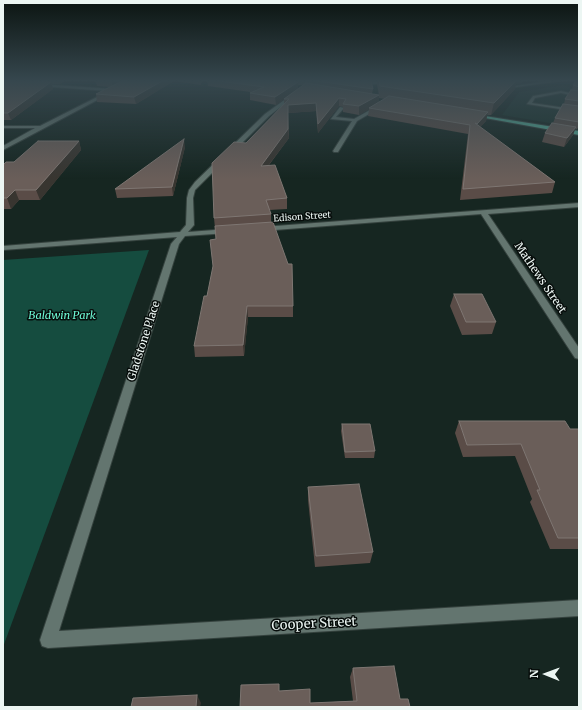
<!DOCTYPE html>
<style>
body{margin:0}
#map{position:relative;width:582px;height:710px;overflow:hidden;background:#162621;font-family:Merriweather,serif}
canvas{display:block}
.frame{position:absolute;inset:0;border:4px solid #ecf6f3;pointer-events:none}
.north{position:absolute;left:526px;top:654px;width:40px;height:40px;-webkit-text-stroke:3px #070d0b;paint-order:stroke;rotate:271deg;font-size:11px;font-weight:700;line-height:16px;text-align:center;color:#ecf6f3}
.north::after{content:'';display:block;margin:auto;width:14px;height:18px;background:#ecf6f3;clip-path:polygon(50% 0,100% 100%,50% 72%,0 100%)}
</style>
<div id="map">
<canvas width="582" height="710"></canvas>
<div class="frame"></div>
<div class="north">N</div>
</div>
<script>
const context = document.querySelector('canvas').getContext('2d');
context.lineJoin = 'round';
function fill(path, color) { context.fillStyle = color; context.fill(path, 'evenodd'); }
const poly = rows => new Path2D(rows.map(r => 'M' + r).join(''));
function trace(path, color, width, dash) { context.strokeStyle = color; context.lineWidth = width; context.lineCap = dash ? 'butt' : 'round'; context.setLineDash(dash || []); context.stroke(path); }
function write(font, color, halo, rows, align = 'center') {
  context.font = font + ' Merriweather,serif'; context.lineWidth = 3; context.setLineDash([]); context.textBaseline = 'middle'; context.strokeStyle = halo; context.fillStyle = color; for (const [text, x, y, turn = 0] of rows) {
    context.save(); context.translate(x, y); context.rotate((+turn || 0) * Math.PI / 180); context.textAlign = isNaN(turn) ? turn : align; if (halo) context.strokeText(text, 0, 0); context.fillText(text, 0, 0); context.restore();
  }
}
fill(poly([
 [563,85,579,90,579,128,502,115,519,92]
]), '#18312a');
fill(poly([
 [149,250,3,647,3,260]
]), '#154c3f');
const service = poly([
 [561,91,579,95,579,97,561,93,535,98,532,103,579,110,579,112,527,104,533,96,561,91],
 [377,106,381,107,357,121,338,152,334,152,333,151,352,121,331,119,340,107,344,108,336,117,354,119,377,106]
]);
const minor = poly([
 [131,80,135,80,3,150,3,146,35,128,3,128,3,126,40,126,109,91,39,86,38,84,113,89,131,80],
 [558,80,565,80,502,89,500,88,558,80],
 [372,82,390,82,392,83,373,84,372,82],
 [294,93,297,94,269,116,195,190,193,198,194,225,188,232,228,229,232,231,228,233,185,236,179,244,59,631,579,600,579,616,48,648,42,646,40,640,171,244,177,237,3,250,3,246,180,232,186,225,187,198,189,190,195,182,265,114,294,93],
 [579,203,579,207,488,214,579,348,579,359,575,358,481,214,262,231,258,229,262,227,579,203]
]);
const primary = poly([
 [472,114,579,131,579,135,474,116,472,114]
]);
trace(service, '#35423e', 2);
trace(minor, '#35423e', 2);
trace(primary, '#35423e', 2);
fill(service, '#63756f');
fill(minor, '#63756f');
fill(primary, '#56af99');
fill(poly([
 [3,80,66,80,60,84,52,84,53,89,11,120,3,120],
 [95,80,202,80,201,85,174,81,136,104,97,102,96,94,109,87,97,86],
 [207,80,371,80,373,89,372,94,379,95,377,85,377,80,375,80,524,80,520,84,516,84,515,89,491,115,487,115,486,121,480,127,555,182,552,193,460,200,468,134,368,116,369,109,359,115,343,112,343,107,339,106,318,133,316,111,288,113,289,138,269,165,287,198,287,209,269,210,271,214,271,222,293,306,293,317,248,317,244,356,195,357,194,346,207,296,213,266,216,239,214,218,246,143,284,104,284,99,276,105,250,100,250,92,208,86],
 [298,85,303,85,298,89],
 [379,97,379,98,385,99,379,102],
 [579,80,579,127,577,129,575,129,573,135,564,147,542,142,545,133,553,123,555,118,564,104,565,99,572,90,573,85],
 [79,141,81,150,40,200,19,200,11,209,3,209,3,165,14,162],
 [185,147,173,196,117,198,115,189],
 [454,294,496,322,492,334,462,335,450,306],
 [459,421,570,429,579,429,579,549,550,549,530,502,532,499,515,456,463,457,455,433],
 [342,424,375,451,374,458,345,458,341,431],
 [308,487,373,552,370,563,315,567,308,500],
 [353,668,400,699,240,707,280,691,310,703,353,701,350,677]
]), '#5a4c47');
fill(poly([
 [58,80,66,80,60,84],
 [111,80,129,80,113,87],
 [164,80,173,80,174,81,136,104,134,97],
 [508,80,524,80,520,84,516,84,515,89,491,115,494,103],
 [51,82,53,89,11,120,8,113],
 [298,82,298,89,276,105,275,97],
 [379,95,379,103,359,115,359,106],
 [339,98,339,106,318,133,318,124],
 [316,103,316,111,288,113,288,105],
 [488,112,486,121,475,133,477,124],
 [576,127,573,135,564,147,567,138],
 [288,129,289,138,261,175,261,166],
 [184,139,185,147,173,196,172,187],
 [79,141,81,150,40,200,36,190],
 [15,190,19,200,11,209,7,198],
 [247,306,248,317,244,356,243,345],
 [197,695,201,703,200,707,196,707]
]), '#383530');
const building = poly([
 [3,80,12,80,51,82,8,113,3,113,3,80],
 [124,80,164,80,134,97,96,94,124,80],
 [212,80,283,80,298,82,275,97,250,93,264,87,212,80],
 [310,80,371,80,373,89,310,80],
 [379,80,517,80,494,103,380,86,379,80],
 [576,80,579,80,579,87,573,85,576,80],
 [306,83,379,95,359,106,343,104,346,99,339,98,318,124,316,103,288,105,288,129,261,166,275,165,287,198,266,200,271,214,214,218,212,163,234,142,246,143,289,99,284,99,306,83],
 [571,90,579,91,579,101,565,99,571,90],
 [389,96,488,112,477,124,475,123,555,182,463,189,470,125,369,108,389,96],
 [563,104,579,106,579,122,555,118,563,104],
 [552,123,576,127,567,138,545,133,552,123],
 [184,139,172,187,115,189,184,139],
 [38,141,79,141,36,190,15,190,7,198,3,198,3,165,6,162,14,162,38,141],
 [273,222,288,264,292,264,293,306,247,306,243,345,194,346,204,296,207,296,213,266,210,240,216,239,215,226,273,222],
 [454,294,482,294,496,322,466,322,454,294],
 [459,421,565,421,570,429,579,429,579,538,558,538,537,490,540,490,521,444,467,445,459,421],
 [342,424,370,424,375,451,345,452,342,424],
 [359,484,373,552,316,556,308,487,359,484],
 [394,666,400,699,408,699,410,707,240,707,241,685,279,684,279,691,310,689,310,703,357,701,353,668,394,666],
 [197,695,196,707,131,707,133,698,197,695]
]);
fill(building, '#6a5e59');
trace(building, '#7e7672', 1);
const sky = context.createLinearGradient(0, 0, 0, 179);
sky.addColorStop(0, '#0c1512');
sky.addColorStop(0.45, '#36474e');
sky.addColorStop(1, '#36474e00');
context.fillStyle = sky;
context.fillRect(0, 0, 582, 179);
write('9px', '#ecf6f3', '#070d0b', [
 ["Edison Street",302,217,-4]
]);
write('11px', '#ecf6f3', '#070d0b', [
 ["Mathews Street",540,278,56],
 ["Gladstone Place",144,341,-72]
]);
write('italic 11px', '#6ffcd8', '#070d0b', [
 ["Baldwin Park",62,316]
]);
write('13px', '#ecf6f3', '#070d0b', [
 ["Cooper Street",314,624,-3]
]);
</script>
